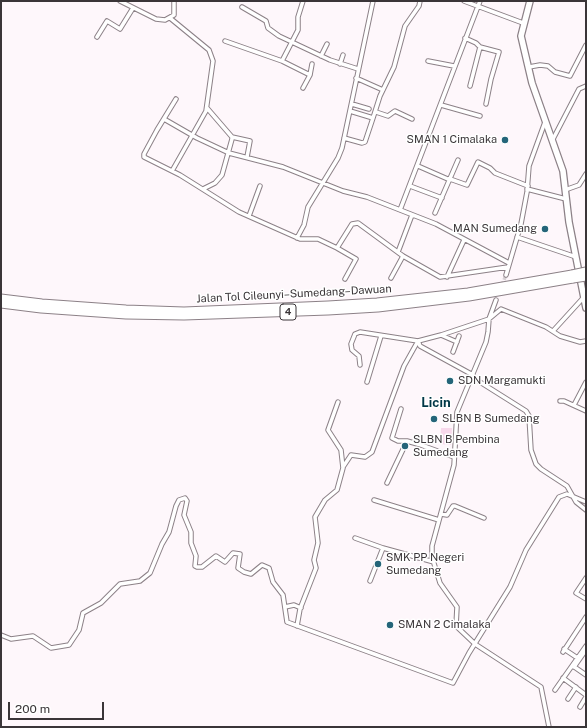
<!DOCTYPE html>
<meta charset="utf-8">
<style>
body{margin:0}
#map{position:relative;width:587px;height:728px;overflow:hidden;background:#fef7fb;font-family:"Public Sans",sans-serif}
canvas{display:block}
.frame{position:absolute;inset:0;border:2px solid #3a3538;pointer-events:none}
.scale{position:absolute;left:8px;top:702px;width:96px;height:18px;box-sizing:border-box;border:2px solid #3a3538;border-top:0;padding-left:5px;font-size:12px;line-height:14px;white-space:nowrap;color:#3a3538;-webkit-text-stroke:3px #fff;paint-order:stroke}
</style>
<div id="map">
<canvas width="587" height="728"></canvas>
<div class="frame"></div>
<div class="scale">200 m</div>
</div>
<script>
const context = document.querySelector('canvas').getContext('2d');
context.lineJoin = 'round';
function fill(path, color) { context.fillStyle = color; context.fill(path, 'evenodd'); }
const poly = rows => new Path2D(rows.map(r => 'M' + r).join(''));
function trace(path, color, width, dash) { context.strokeStyle = color; context.lineWidth = width; context.lineCap = dash ? 'butt' : 'round'; context.setLineDash(dash || []); context.stroke(path); }
function write(font, color, halo, rows, align = 'center') {
  context.font = font + ' "Public Sans",sans-serif'; context.lineWidth = 3; context.setLineDash([]); context.textBaseline = 'middle'; context.strokeStyle = halo; context.fillStyle = color; for (const [text, x, y, turn = 0] of rows) {
    context.save(); context.translate(x, y); context.rotate((+turn || 0) * Math.PI / 180); context.textAlign = isNaN(turn) ? turn : align; if (halo) context.strokeText(text, 0, 0); context.fillText(text, 0, 0); context.restore();
  }
}
fill(poly([
 [441,428,452,428,451,445,440,444]
]), '#f8d8eb');
trace(poly([
 [502,285,506,275]
]), '#d7d0d4', 3.5, [3.5, 2]);
const street = poly([
 [120,1,156,19,165,20,174,15,174,1],
 [464,1,523,23],
 [242,7,266,21,268,28,279,36,330,60,358,69],
 [170,18,209,50,213,61,206,111,172,171],
 [97,37,107,21,120,29,133,8],
 [465,38,476,43,480,47,499,52,491,79,486,104],
 [225,41,282,61,310,75],
 [321,56,327,44],
 [282,61,298,30,298,17,303,1],
 [428,61,454,66],
 [340,64,343,55],
 [529,67,540,65,548,66,555,72,570,76,586,45],
 [356,78,383,90],
 [470,86,480,47],
 [303,88,310,75,312,64],
 [176,99,157,130,144,154,144,157,180,175,239,212,300,239,318,239,337,248,352,224,358,223,403,256,440,277,508,267],
 [352,104,369,109],
 [441,105,480,116],
 [350,111,373,118,380,96,394,67,405,26,419,6,420,1],
 [376,112,388,116,395,111,412,119],
 [164,119,197,138,229,153,283,167,343,191,367,197,436,224,509,263],
 [232,137,250,141,247,157],
 [344,138,362,143,365,142,373,118],
 [552,141,579,89,586,86],
 [418,166,450,180],
 [450,179,467,185,478,162,490,168,495,173,528,186],
 [410,186,442,198],
 [203,189,215,183,222,175,232,139,232,137,207,108],
 [527,189,566,199],
 [565,190,579,185,586,174],
 [400,210,480,1],
 [435,213,458,160],
 [249,216,260,186],
 [517,237,576,257],
 [297,238,304,225,308,207,338,158,342,148,373,1],
 [337,248,356,259,345,279],
 [398,252,412,215],
 [506,275,521,224,527,192,529,166,545,122],
 [447,277,464,240],
 [391,278,403,256],
 [496,300,489,319,488,332,486,342,457,412,454,465,432,546,432,557,440,583,457,607,456,626,475,644,541,687,549,727],
 [553,331,584,297],
 [441,335,489,319,501,309,546,327,560,336,580,342,586,341],
 [453,352,459,336],
 [360,365,359,356,352,350,351,344,355,334,360,332,418,341,420,346,473,375],
 [472,377,526,411,529,416,531,450,536,464,541,469,567,486,576,502,586,510],
 [367,382,381,336],
 [560,401,564,401,586,411],
 [574,405,586,382],
 [401,409,392,438,398,441,407,441,421,445,454,457],
 [343,467,351,455,365,457,372,452,404,366,418,341,441,335,457,342],
 [387,483,407,441],
 [374,500,439,520],
 [441,514,447,515,453,506,455,506,484,518],
 [355,538,383,548],
 [586,578,576,593,586,599],
 [370,581,383,548,434,562],
 [285,607,294,605,301,608],
 [297,626,300,609,316,568,314,560,318,543,315,517,325,500,337,490,343,468,341,450,328,430,338,402],
 [1,635,11,639,33,636,51,648,69,645,79,630,83,613,101,603,120,584,140,581,150,573,162,544,169,532,176,506,179,500,185,498,187,501,184,515,191,532,191,543,196,556,195,566,197,567,202,567,216,556,225,562,233,553,240,554,238,568,244,572,251,574,262,565,269,568,273,582,283,595,287,622,453,683,469,653,510,587,526,550,559,497,567,494,586,502],
 [564,649,579,659],
 [563,652,586,617],
 [573,666,586,675],
 [574,667,586,650],
 [563,678,586,695],
 [555,690,586,646],
 [568,699,576,687],
 [580,707,586,697]
]);
const secondary = poly([
 [530,1,521,36,532,83,563,171,569,222,586,308]
]);
const highway = poly([
 [1,298,42,303,126,309,184,311,328,305,377,302,468,292,572,274],
 [1,304,41,309,126,315,184,316,328,311,378,308,469,297,573,279]
]);
trace(street, '#8c8187', 5.5);
trace(secondary, '#8c8187', 8);
trace(highway, '#8c8187', 9);
trace(street, '#fff', 3.5);
trace(secondary, '#fff', 5.5);
trace(highway, '#fff', 7);
const highwayBridge = poly([
 [572,274,586,271],
 [573,279,586,277]
]);
trace(highwayBridge, '#8c8187', 9, []);
trace(highwayBridge, '#fff', 7);
for (const [x, y, r, color] of [
 [505,140,4,"#246579"],
 [545,229,4,"#246579"],
 [450,381,4,"#246579"],
 [434,419,4,"#246579"],
 [405,446,4,"#246579"],
 [378,564,4,"#246579"],
 [390,625,4,"#246579"]
]) { const dot = new Path2D(); dot.arc(x, y, r, 0, 2 * Math.PI); context.fillStyle = color; context.fill(dot); trace(dot, '#fff', 1.5); }
for (const [x, y, w] of [
 [288,312,16]
]) { const box = new Path2D(); box.roundRect(x - w / 2, y - 8, w, 16, 3); context.fillStyle = '#fff'; context.fill(box); trace(box, '#3a3538', 1); }
write('bold 10px', '#3a3538', null, [
 ["4",288,312]
]);
write('11px', '#3a3538', '#fff', [
 ["SMAN 1 Cimalaka",497,140,"right"],
 ["MAN Sumedang",537,229,"right"],
 ["SDN Margamukti",458,381],
 ["SLBN B Sumedang",442,419],
 ["SLBN B Pembina",413,440],
 ["Sumedang",413,453],
 ["SMK PP Negeri",386,558],
 ["Sumedang",386,571],
 ["SMAN 2 Cimalaka",398,625]
], 'left');
write('11px', '#3a3538', '#fff', [
 ["Jalan Tol Cileunyi–Sumedang–Dawuan",294,294,-3]
]);
write('bold 13px', '#003847', '#fff', [
 ["Licin",436,403]
]);
</script>
